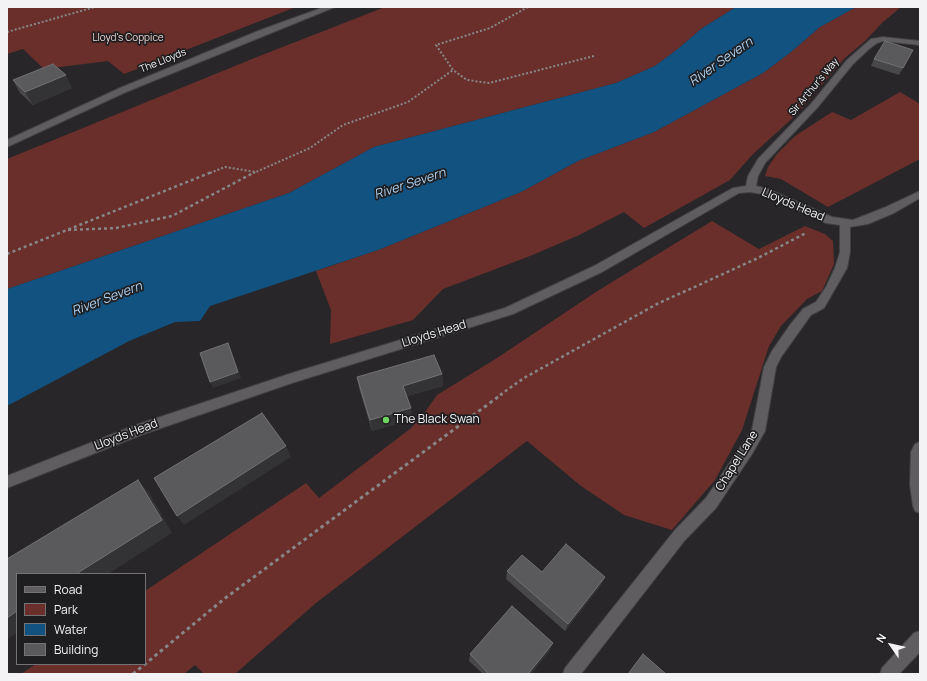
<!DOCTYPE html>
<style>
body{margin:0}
#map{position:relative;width:927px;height:681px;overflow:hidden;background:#282629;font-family:Manrope,sans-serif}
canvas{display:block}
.frame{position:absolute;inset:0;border:8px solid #f3f2f4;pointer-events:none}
.legend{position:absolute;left:16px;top:573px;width:130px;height:92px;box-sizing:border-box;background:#1e1d1f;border:1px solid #737274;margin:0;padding:5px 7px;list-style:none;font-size:12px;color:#f3f2f4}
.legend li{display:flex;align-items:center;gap:8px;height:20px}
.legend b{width:20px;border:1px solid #737274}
.north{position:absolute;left:871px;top:625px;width:40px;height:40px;-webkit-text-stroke:3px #1e1d1f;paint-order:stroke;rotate:304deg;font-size:11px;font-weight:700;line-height:16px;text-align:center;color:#f3f2f4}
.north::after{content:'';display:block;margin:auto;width:14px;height:18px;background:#f3f2f4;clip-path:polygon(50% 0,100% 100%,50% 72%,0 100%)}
</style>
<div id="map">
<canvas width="927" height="681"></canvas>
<div class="frame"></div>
<ul class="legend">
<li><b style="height:5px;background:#5f5d5f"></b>Road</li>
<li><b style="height:11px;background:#6a2f2b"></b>Park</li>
<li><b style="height:11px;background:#125281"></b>Water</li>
<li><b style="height:11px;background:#5a5a5d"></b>Building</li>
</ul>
<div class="north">N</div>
</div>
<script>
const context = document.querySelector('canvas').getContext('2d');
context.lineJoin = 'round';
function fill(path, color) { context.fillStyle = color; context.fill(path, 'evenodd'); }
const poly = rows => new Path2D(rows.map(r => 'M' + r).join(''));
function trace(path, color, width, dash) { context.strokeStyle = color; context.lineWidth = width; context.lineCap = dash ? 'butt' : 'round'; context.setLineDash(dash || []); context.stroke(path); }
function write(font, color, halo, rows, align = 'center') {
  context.font = font + ' Manrope,sans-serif'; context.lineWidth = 3.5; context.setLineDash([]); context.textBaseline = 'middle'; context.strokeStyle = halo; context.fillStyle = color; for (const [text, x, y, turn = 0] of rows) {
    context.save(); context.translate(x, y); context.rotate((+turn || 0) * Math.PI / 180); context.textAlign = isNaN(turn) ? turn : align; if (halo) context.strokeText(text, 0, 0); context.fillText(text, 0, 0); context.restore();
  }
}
fill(poly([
 [7,7,296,7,124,74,108,61,44,69,23,49,7,54],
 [385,7,736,7,701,29,679,48,655,66,616,83,374,147,289,193,7,289,7,159,257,57],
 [856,7,901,7,883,22,865,41,845,58,797,114,752,155,730,180,644,228,624,212,577,236,530,256,443,289,413,320,330,344,331,310,316,271,378,250,521,192,578,161,654,132,763,73,791,52,820,27],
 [900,92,920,104,920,159,828,207,781,179,765,176,768,167,777,154,795,136,832,112,851,120],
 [712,221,759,249,805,226,825,234,833,241,834,264,822,291,807,299,781,326,769,346,742,430,715,480,672,530,624,515,581,486,527,441,316,603,235,674,204,674,195,665,184,674,21,674,36,664,145,664,145,591,306,483,319,498,410,429,423,415,437,395,497,358,599,290]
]), '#6a2f2b');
fill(poly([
 [736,7,856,7,820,27,791,52,763,73,654,132,578,161,521,192,378,250,210,306,200,321,175,322,129,341,7,406,7,289,289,193,374,147,616,83,655,66,679,48,701,29]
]), '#125281');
const service = poly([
 [920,442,920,513,915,511,913,506,910,485,911,452,915,444,920,442],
 [920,631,920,652,899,674,880,674,882,668,914,633,920,631]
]);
const minor = poly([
 [883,37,920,41,920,45,883,41,877,43,869,49,853,64,817,108,765,163,758,176,756,186,768,189,832,217,853,220,886,207,920,191,920,198,894,213,868,224,850,227,850,252,847,268,824,308,811,315,781,357,776,367,765,431,752,454,716,508,685,540,581,674,563,674,565,668,675,530,706,498,752,430,764,367,772,351,790,325,803,309,816,302,826,287,835,268,840,252,840,225,826,223,762,194,750,192,739,193,602,272,513,314,292,383,141,435,7,488,7,476,133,426,292,373,505,308,594,266,733,188,746,186,748,176,758,159,811,104,847,60,871,39,883,37]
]);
const tertiary = poly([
 [324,7,335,7,126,92,7,147,7,140,120,88,258,31,324,7]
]);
trace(service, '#434143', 2);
trace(minor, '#434143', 2);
trace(tertiary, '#434143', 2);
trace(poly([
 [528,7,490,28,436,45,453,70,467,80,489,83,594,56],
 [7,32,95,7],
 [210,173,225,167,256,172,310,148,343,125,408,102,453,70],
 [253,173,255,172]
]), '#888689', 2, [2, 2]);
trace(poly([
 [68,230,116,228,172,216,255,172],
 [7,254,212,172],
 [500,395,524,378,657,304,756,259,806,233]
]), '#888689', 2.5, [3, 3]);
trace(poly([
 [133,674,224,599,502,394]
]), '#888689', 3, [3.5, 3.5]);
fill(service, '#5f5d5f');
fill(minor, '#5f5d5f');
fill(tertiary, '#5f5d5f');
fill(poly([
 [913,50,899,75,871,66,874,59],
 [13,80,72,88,33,105,20,93],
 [442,374,443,386,407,396,413,419,372,431,359,388,357,377],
 [507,571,542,572,605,577,601,585,565,631,506,579],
 [550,650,531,674,483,674,469,661,470,654]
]), '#48484b');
fill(poly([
 [66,75,72,88,33,105,25,92],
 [228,343,241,378,213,388,210,382],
 [442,374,443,386,405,397,403,386],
 [411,408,413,419,372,431,370,420],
 [286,446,291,457,184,525,177,516],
 [138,480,150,494,172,533,108,574,76,574],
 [605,577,601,585,565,631,568,624],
 [17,611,17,633,7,639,7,618],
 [553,643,550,650,531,674,528,674]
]), '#333336');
const building = poly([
 [885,41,913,50,903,68,874,59,885,41],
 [53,64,66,75,25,92,13,80,53,64],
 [228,343,238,372,210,382,200,353,228,343],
 [434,355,442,374,403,386,411,408,370,420,357,377,434,355],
 [262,413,286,446,177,516,154,478,262,413],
 [138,480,162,520,76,574,17,574,17,611,7,618,7,559,138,480],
 [566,544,605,577,568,624,507,571,522,555,542,572,566,544],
 [512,606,553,643,528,674,489,674,470,654,512,606],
 [643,654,666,674,628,674,643,654]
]);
fill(building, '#5a5a5d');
trace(building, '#727275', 1);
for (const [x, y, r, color] of [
 [386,420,4,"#6ed360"]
]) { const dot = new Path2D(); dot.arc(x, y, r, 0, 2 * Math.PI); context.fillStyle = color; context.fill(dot); trace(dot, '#1e1d1f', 1.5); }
write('10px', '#f3d8d5', '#1e1d1f', [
 ["Lloyd's Coppice",128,38]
]);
write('10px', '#f3f2f4', '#1e1d1f', [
 ["The Lloyds",163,61,-22],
 ["Sir Arthur's Way",814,87,-50]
]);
write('12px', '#f3f2f4', '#1e1d1f', [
 ["Lloyds Head",793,205,23],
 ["Lloyds Head",434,334,-17],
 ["Lloyds Head",126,435,-21],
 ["Chapel Lane",737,461,-58]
]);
write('12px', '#f3f2f4', '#1e1d1f', [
 ["The Black Swan",394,420]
], 'left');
write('italic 13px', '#aacff0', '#1e1d1f', [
 ["River Severn",721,62,-35],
 ["River Severn",410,184,-18],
 ["River Severn",107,299,-21]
]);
</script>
